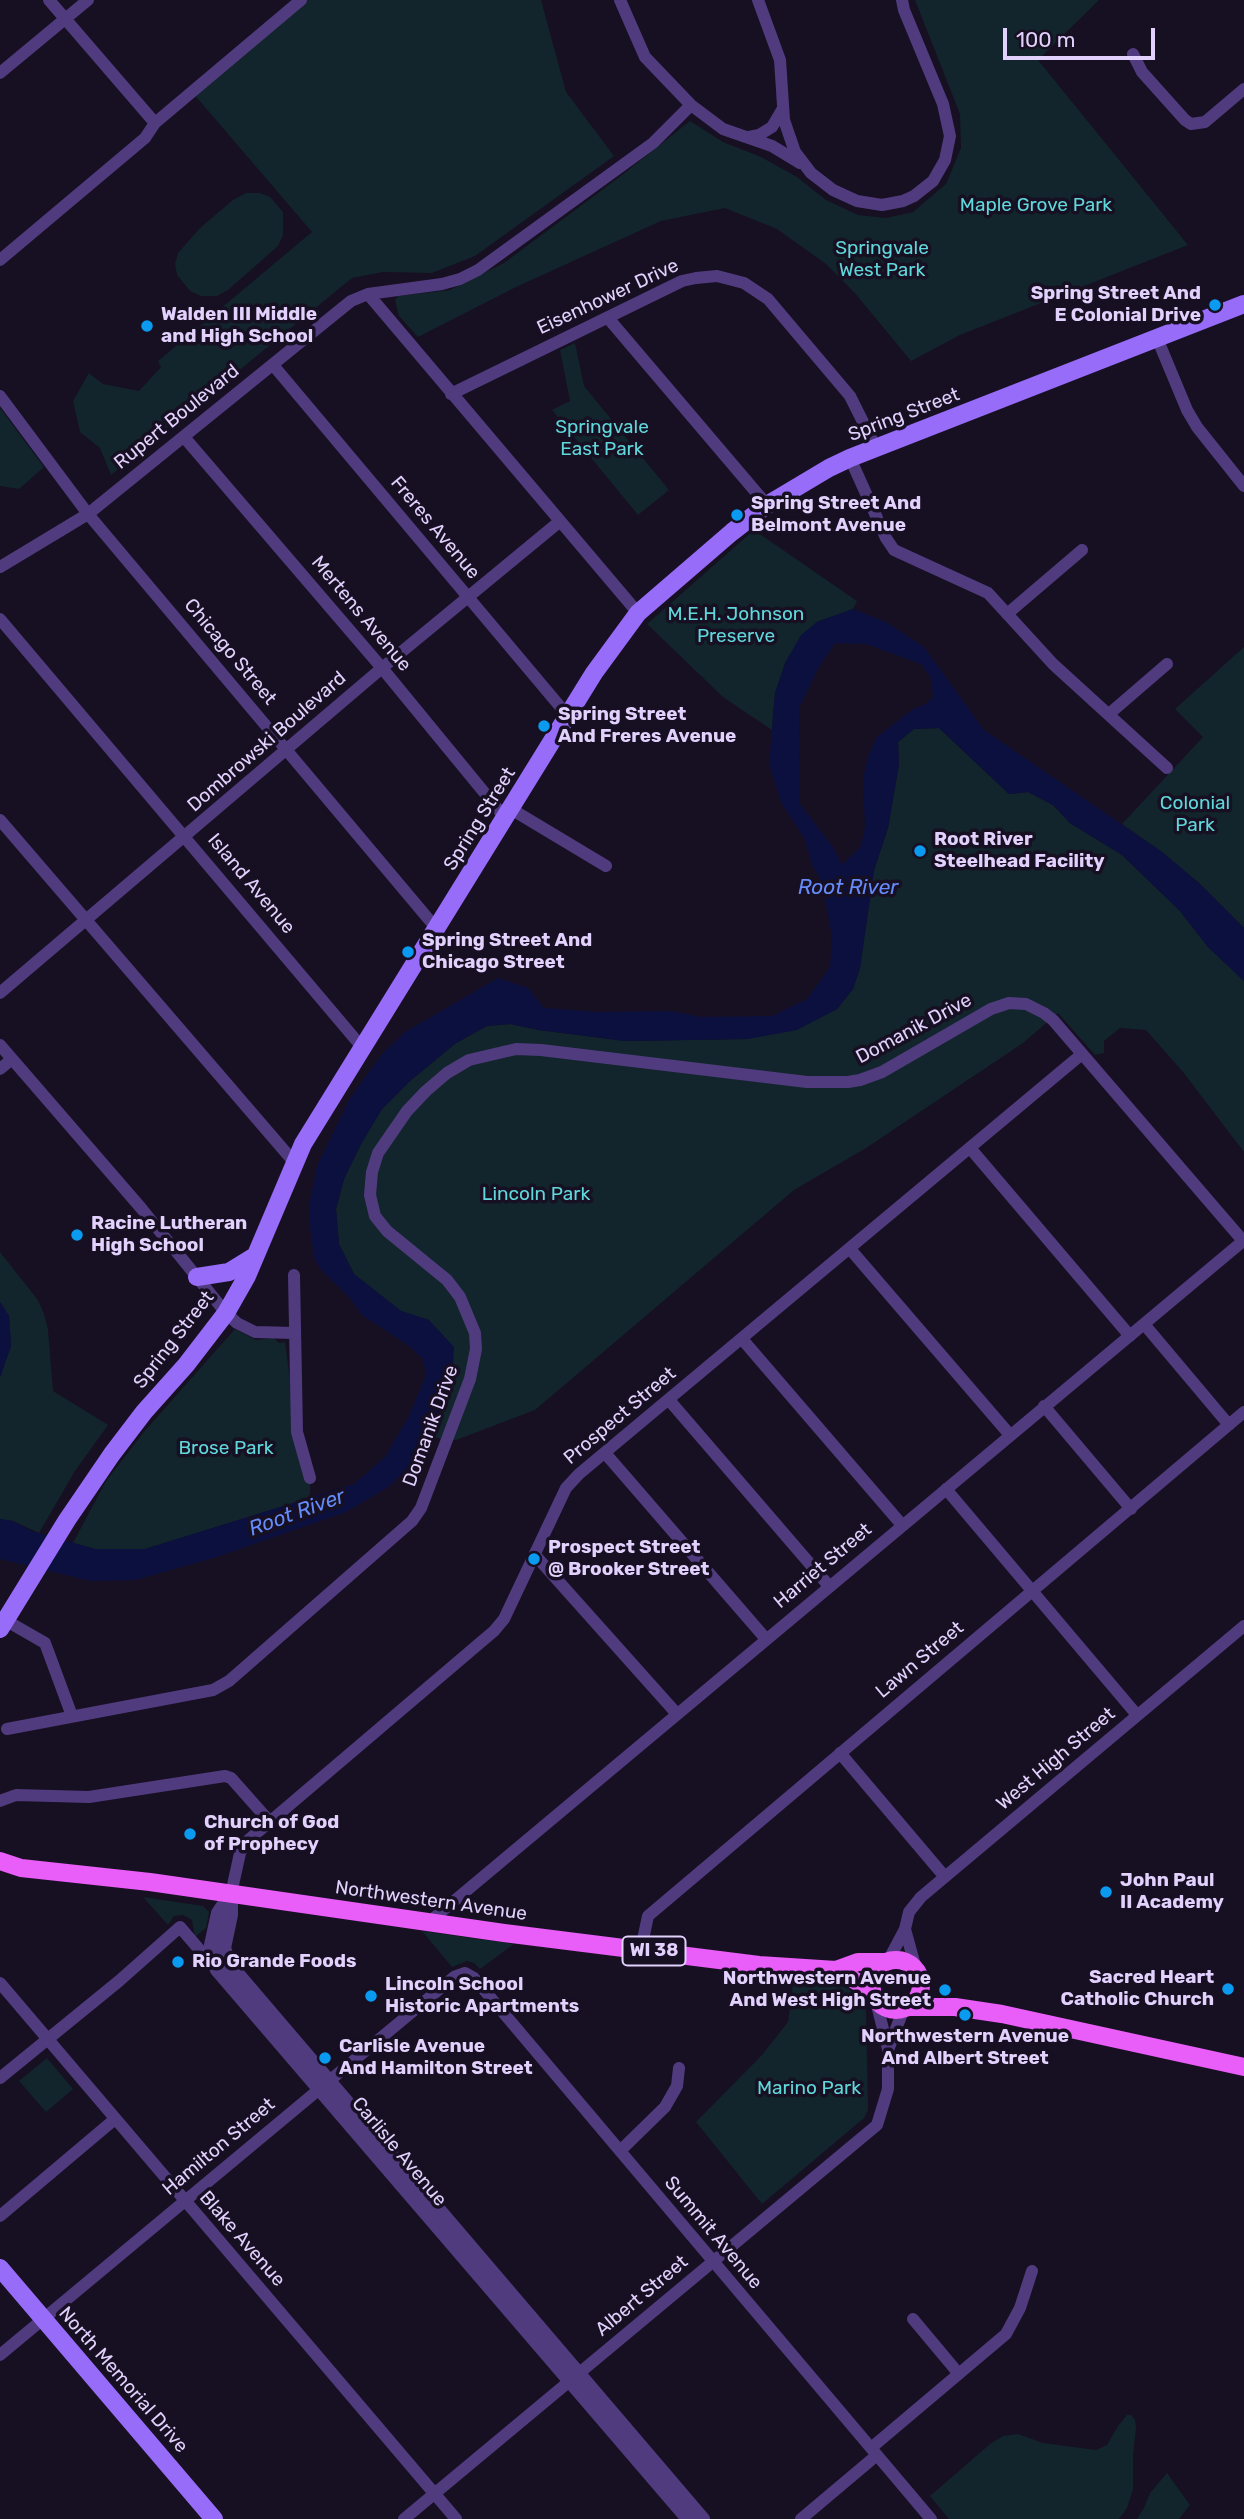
<!DOCTYPE html>
<style>
body{margin:0}
#map{position:relative;width:1244px;height:2519px;overflow:hidden;background:#170f22;font-family:Rubik,sans-serif}
canvas{display:block}
.scale{position:absolute;left:1003px;top:28px;width:152px;height:32px;box-sizing:border-box;border:4px solid #e2d1fd;border-top:0;padding-left:9px;font-size:21px;line-height:24px;white-space:nowrap;color:#e2d1fd;-webkit-text-stroke:5px #170f22;paint-order:stroke}
</style>
<div id="map">
<canvas width="1244" height="2519"></canvas>
<div class="scale">100 m</div>
</div>
<script>
const context = document.querySelector('canvas').getContext('2d');
context.lineJoin = 'round';
function fill(path, color) { context.fillStyle = color; context.fill(path, 'evenodd'); }
const poly = rows => new Path2D(rows.map(r => 'M' + r).join(''));
function trace(path, color, width, dash) { context.strokeStyle = color; context.lineWidth = width; context.lineCap = dash ? 'butt' : 'round'; context.setLineDash(dash || []); context.stroke(path); }
function write(font, color, halo, rows, align = 'center') {
  context.font = font + ' Rubik,sans-serif'; context.lineWidth = 7; context.setLineDash([]); context.textBaseline = 'middle'; context.strokeStyle = halo; context.fillStyle = color; for (const [text, x, y, turn = 0] of rows) {
    context.save(); context.translate(x, y); context.rotate((+turn || 0) * Math.PI / 180); context.textAlign = isNaN(turn) ? turn : align; if (halo) context.strokeText(text, 0, 0); context.fillText(text, 0, 0); context.restore();
  }
}
fill(poly([
 [301,0,541,0,566,92,614,156,475,256,432,273,383,272,352,278,111,475,100,448,80,432,73,401,89,373,103,384,139,391,161,367,158,361,312,232,192,92],
 [915,0,1099,0,1038,60,1188,245,960,335,911,361,854,292,826,264,777,229,725,208,661,221,516,287,418,337,399,316,395,300,398,296,450,290,504,263,622,175,690,121,723,142,761,157,797,177,826,200,858,215,886,218,913,212,946,184,961,148,960,114],
 [246,193,260,193,270,197,283,212,283,235,278,246,228,290,217,296,201,296,190,291,177,275,175,264,178,253,200,228,233,200],
 [575,343,584,386,669,490,638,515,552,410,570,401,560,350],
 [0,408,44,467,19,489,0,486],
 [754,530,857,601,853,609,817,622,786,661,775,693,772,730,723,697,647,624],
 [1244,647,1244,928,1199,883,1162,852,1122,824,1203,737,1175,709],
 [939,728,1009,794,1028,792,1053,805,1070,823,1122,855,1179,910,1208,947,1244,981,1244,1152,1183,1072,1146,1030,1120,1028,1104,1041,1104,1053,1095,1055,1058,1013,1023,1043,866,1148,794,1190,535,1410,456,1440,428,1437,452,1389,429,1320,401,1311,354,1274,339,1244,336,1209,344,1179,361,1144,382,1109,410,1081,456,1043,487,1026,510,1024,539,1030,625,1041,748,1039,817,1019,837,1009,853,989,860,968,874,870,888,828,899,764,898,742,914,729],
 [0,1252,38,1300,44,1314,48,1330,53,1391,108,1425,75,1471,39,1533,13,1521,0,1519,0,1377,11,1346,9,1316,0,1302],
 [235,1329,256,1340,274,1338,279,1343,285,1342,297,1432,310,1478,310,1498,145,1549,95,1549,73,1543,106,1481,143,1433],
 [143,1897,203,1906,209,1912,206,1928,195,1937,192,1920,183,1915,174,1916,168,1925],
 [422,1931,514,1944,480,1969,474,1963,467,1961,452,1967],
 [834,1982,850,1990,866,2010,868,2110,864,2118,762,2204,696,2122,762,2055,788,2022,793,1984],
 [47,2058,73,2089,46,2112,19,2081],
 [1127,2415,1131,2415,1135,2420,1136,2428,1133,2455,1133,2489,1127,2508,1119,2519,949,2519,930,2496,990,2444,1003,2436,1018,2434,1043,2443,1096,2450,1107,2445,1118,2426],
 [1167,2473,1190,2505,1179,2519,1137,2519,1144,2508,1150,2493]
]), '#12252c');
fill(poly([
 [853,609,886,622,924,647,984,730,1162,852,1199,883,1244,928,1244,981,1208,947,1179,910,1122,855,1070,823,1053,805,1028,792,1009,794,939,728,914,729,898,742,899,764,888,828,874,870,860,968,853,989,837,1009,797,1030,748,1039,625,1041,539,1030,510,1024,487,1026,456,1043,410,1081,382,1109,361,1144,344,1179,336,1209,339,1244,354,1274,401,1311,429,1320,454,1347,452,1389,418,1457,390,1486,346,1512,220,1556,136,1580,91,1581,0,1559,0,1519,13,1521,32,1531,95,1549,145,1549,354,1484,385,1457,409,1416,426,1375,423,1359,409,1346,362,1315,349,1297,321,1270,314,1258,309,1221,310,1201,317,1166,349,1100,381,1055,405,1032,498,978,528,988,544,1008,598,1012,671,1011,701,1017,772,1016,807,999,830,967,832,937,822,882,813,867,804,838,781,802,769,764,775,693,786,661,801,635,817,622],
 [835,643,866,644,921,664,930,676,933,697,926,704,913,709,876,738,868,757,863,778,865,827,861,846,842,865,833,847,800,804,799,708,819,667],
 [0,1302,9,1316,11,1346,0,1377]
]), '#0c103e');
trace(poly([
 [49,0,155,123],
 [620,0,645,57,691,105,723,129,772,146,800,163],
 [758,0,780,60,784,120,795,152,811,173,833,190,857,201,882,205,903,201,914,196,933,181,945,160,950,136,943,104,904,10,902,0],
 [1133,54,1142,72,1185,120,1191,124,1205,122,1244,89],
 [0,73,88,0],
 [749,137,759,135,772,127,782,110],
 [0,260,145,138,155,123,301,0],
 [368,294,638,613],
 [608,318,767,505],
 [1157,338,1187,410,1197,427,1244,486],
 [273,365,568,716],
 [451,394,682,281,696,278,717,276,744,283,768,299,850,396,876,448],
 [0,396,88,514,436,928],
 [184,437,382,668,506,819],
 [850,458,886,538,894,550,988,593,1053,664,1167,768],
 [0,567,88,514,351,301,368,294,442,284,460,279,478,270,653,143,691,105],
 [1007,614,1082,550],
 [0,619,361,1046],
 [1109,714,1167,664],
 [511,809,606,866],
 [0,820,294,1162],
 [0,993,382,668,559,522],
 [0,1045,141,1208,226,1313,237,1323,255,1332,295,1333],
 [0,1069,12,1059],
 [970,1148,1130,1336],
 [850,1249,1010,1435],
 [294,1275,297,1432,310,1478],
 [1144,1324,1229,1425],
 [742,1339,902,1525],
 [669,1400,829,1586],
 [1044,1406,1131,1509],
 [605,1453,766,1639],
 [946,1489,1137,1715],
 [535,1555,677,1714],
 [5,1620,45,1643,72,1716],
 [7,1729,213,1690,229,1681,412,1521,421,1508,470,1379,476,1349,475,1333,460,1297,447,1280,387,1231,375,1216,370,1195,372,1172,378,1153,407,1111,426,1091,447,1073,469,1060,516,1049,541,1050,807,1082,848,1082,860,1080,882,1072,991,1009,1009,1003,1026,1004,1044,1013,1053,1020,1244,1242],
 [840,1753,945,1877],
 [0,1801,16,1795,89,1797,225,1776,231,1778,270,1822],
 [231,1894,240,1853,246,1842,494,1631,504,1619,566,1488,579,1474,1082,1054],
 [429,1922,1243,1241],
 [905,1929,916,1969],
 [641,1949,648,1916,1244,1412],
 [888,1961,905,1929,909,1912,921,1897,1244,1626],
 [0,1983,456,2519],
 [875,1997,888,2049],
 [0,2078,119,1981,180,1927,216,1969],
 [620,2151,665,2107,677,2086,679,2068],
 [0,2216,115,2119],
 [913,2319,959,2374],
 [0,2355,454,1977,465,1973,474,1978,931,2519],
 [871,2448,1006,2334,1020,2308,1032,2271],
 [404,2519,877,2125,888,2089,888,2050,904,2008],
 [801,2519,877,2455]
]), '#503b7f', 12);
trace(poly([
 [231,1894,218,1913,211,1945,217,1970,688,2519],
 [231,1894,231,1915,224,1948,231,1966,703,2519]
]), '#503b7f', 14);
trace(poly([
 [197,1277,229,1272,255,1256],
 [0,1629,67,1520,112,1454,144,1412,186,1365,226,1313,247,1276,303,1144,594,673,638,613,732,532,767,505,829,468,850,458,1244,304],
 [0,2268,214,2519]
]), '#966cf9', 18);
trace(poly([
 [0,1861,21,1868,150,1882,504,1933,759,1965,836,1970,858,1962,886,1962],
 '871 1985a25 25 0 1 1 50 0a25 25 0 1 1-50 0Z',
 [836,1970,872,1990],
 [906,2007,955,2007,1002,2014,1244,2067]
]), '#e95df8', 18);
for (const [x, y, r, color] of [
 [1215,305,7,"#0a9bf1"],
 [147,326,7,"#0a9bf1"],
 [737,515,7,"#0a9bf1"],
 [544,726,7,"#0a9bf1"],
 [920,851,7,"#0a9bf1"],
 [408,952,7,"#0a9bf1"],
 [77,1235,7,"#0a9bf1"],
 [534,1559,7,"#0a9bf1"],
 [190,1834,7,"#0a9bf1"],
 [1106,1892,7,"#0a9bf1"],
 [178,1962,7,"#0a9bf1"],
 [1228,1989,7,"#0a9bf1"],
 [945,1990,7,"#0a9bf1"],
 [371,1996,7,"#0a9bf1"],
 [965,2015,7,"#0a9bf1"],
 [325,2058,7,"#0a9bf1"]
]) { const dot = new Path2D(); dot.arc(x, y, r, 0, 2 * Math.PI); context.fillStyle = color; context.fill(dot); trace(dot, '#170f22', 2.5); }
for (const [x, y, w] of [
 [654,1951,63]
]) { const box = new Path2D(); box.roundRect(x - w / 2, y - 14.5, w, 29, 5); context.fillStyle = '#170f22'; context.fill(box); trace(box, '#e2d1fd', 2); }
write('bold 18px', '#e2d1fd', null, [
 ["WI 38",654,1951]
]);
write('19px', '#60d7da', '#170f22', [
 ["Maple Grove Park",1036,206],
 ["Springvale",882,249],
 ["West Park",882,271],
 ["Springvale",602,428],
 ["East Park",602,450],
 ["M.E.H. Johnson",736,615],
 ["Preserve",736,637],
 ["Colonial",1195,804],
 ["Park",1195,826],
 ["Lincoln Park",536,1195],
 ["Brose Park",226,1449],
 ["Marino Park",809,2089]
]);
write('bold 19px', '#e2d1fd', '#170f22', [
 ["Spring Street And",1201,294,"right"],
 ["E Colonial Drive",1201,316,"right"],
 ["Walden III Middle",161,315],
 ["and High School",161,337],
 ["Spring Street And",751,504],
 ["Belmont Avenue",751,526],
 ["Spring Street",558,715],
 ["And Freres Avenue",558,737],
 ["Root River",934,840],
 ["Steelhead Facility",934,862],
 ["Spring Street And",422,941],
 ["Chicago Street",422,963],
 ["Racine Lutheran",91,1224],
 ["High School",91,1246],
 ["Prospect Street",548,1548],
 ["@ Brooker Street",548,1570],
 ["Church of God",204,1823],
 ["of Prophecy",204,1845],
 ["John Paul",1120,1881],
 ["II Academy",1120,1903],
 ["Rio Grande Foods",192,1962],
 ["Sacred Heart",1214,1978,"right"],
 ["Catholic Church",1214,2000,"right"],
 ["Northwestern Avenue",931,1979,"right"],
 ["And West High Street",931,2001,"right"],
 ["Lincoln School",385,1985],
 ["Historic Apartments",385,2007],
 ["Northwestern Avenue",965,2037,"center"],
 ["And Albert Street",965,2059,"center"],
 ["Carlisle Avenue",339,2047],
 ["And Hamilton Street",339,2069]
], 'left');
write('19px', '#e2d1fd', '#170f22', [
 ["Eisenhower Drive",608,297,-25],
 ["Spring Street",904,415,-21],
 ["Rupert Boulevard",177,417,-39],
 ["Freres Avenue",435,528,50],
 ["Mertens Avenue",361,614,50],
 ["Chicago Street",230,652,50],
 ["Dombrowski Boulevard",267,742,-41],
 ["Spring Street",480,819,-58],
 ["Island Avenue",251,884,50],
 ["Domanik Drive",914,1029,-28],
 ["Spring Street",174,1340,-52],
 ["Prospect Street",620,1416,-40],
 ["Domanik Drive",431,1426,-70],
 ["Harriet Street",823,1566,-40],
 ["Lawn Street",920,1660,-40],
 ["West High Street",1056,1759,-40],
 ["Northwestern Avenue",431,1901,8],
 ["Hamilton Street",219,2147,-40],
 ["Carlisle Avenue",399,2152,50],
 ["Summit Avenue",713,2233,50],
 ["Blake Avenue",242,2239,49],
 ["Albert Street",642,2296,-40],
 ["North Memorial Drive",123,2380,49]
]);
write('italic 21px', '#648bf9', '#170f22', [
 ["Root River",848,888],
 ["Root River",297,1513,-20]
]);
</script>
